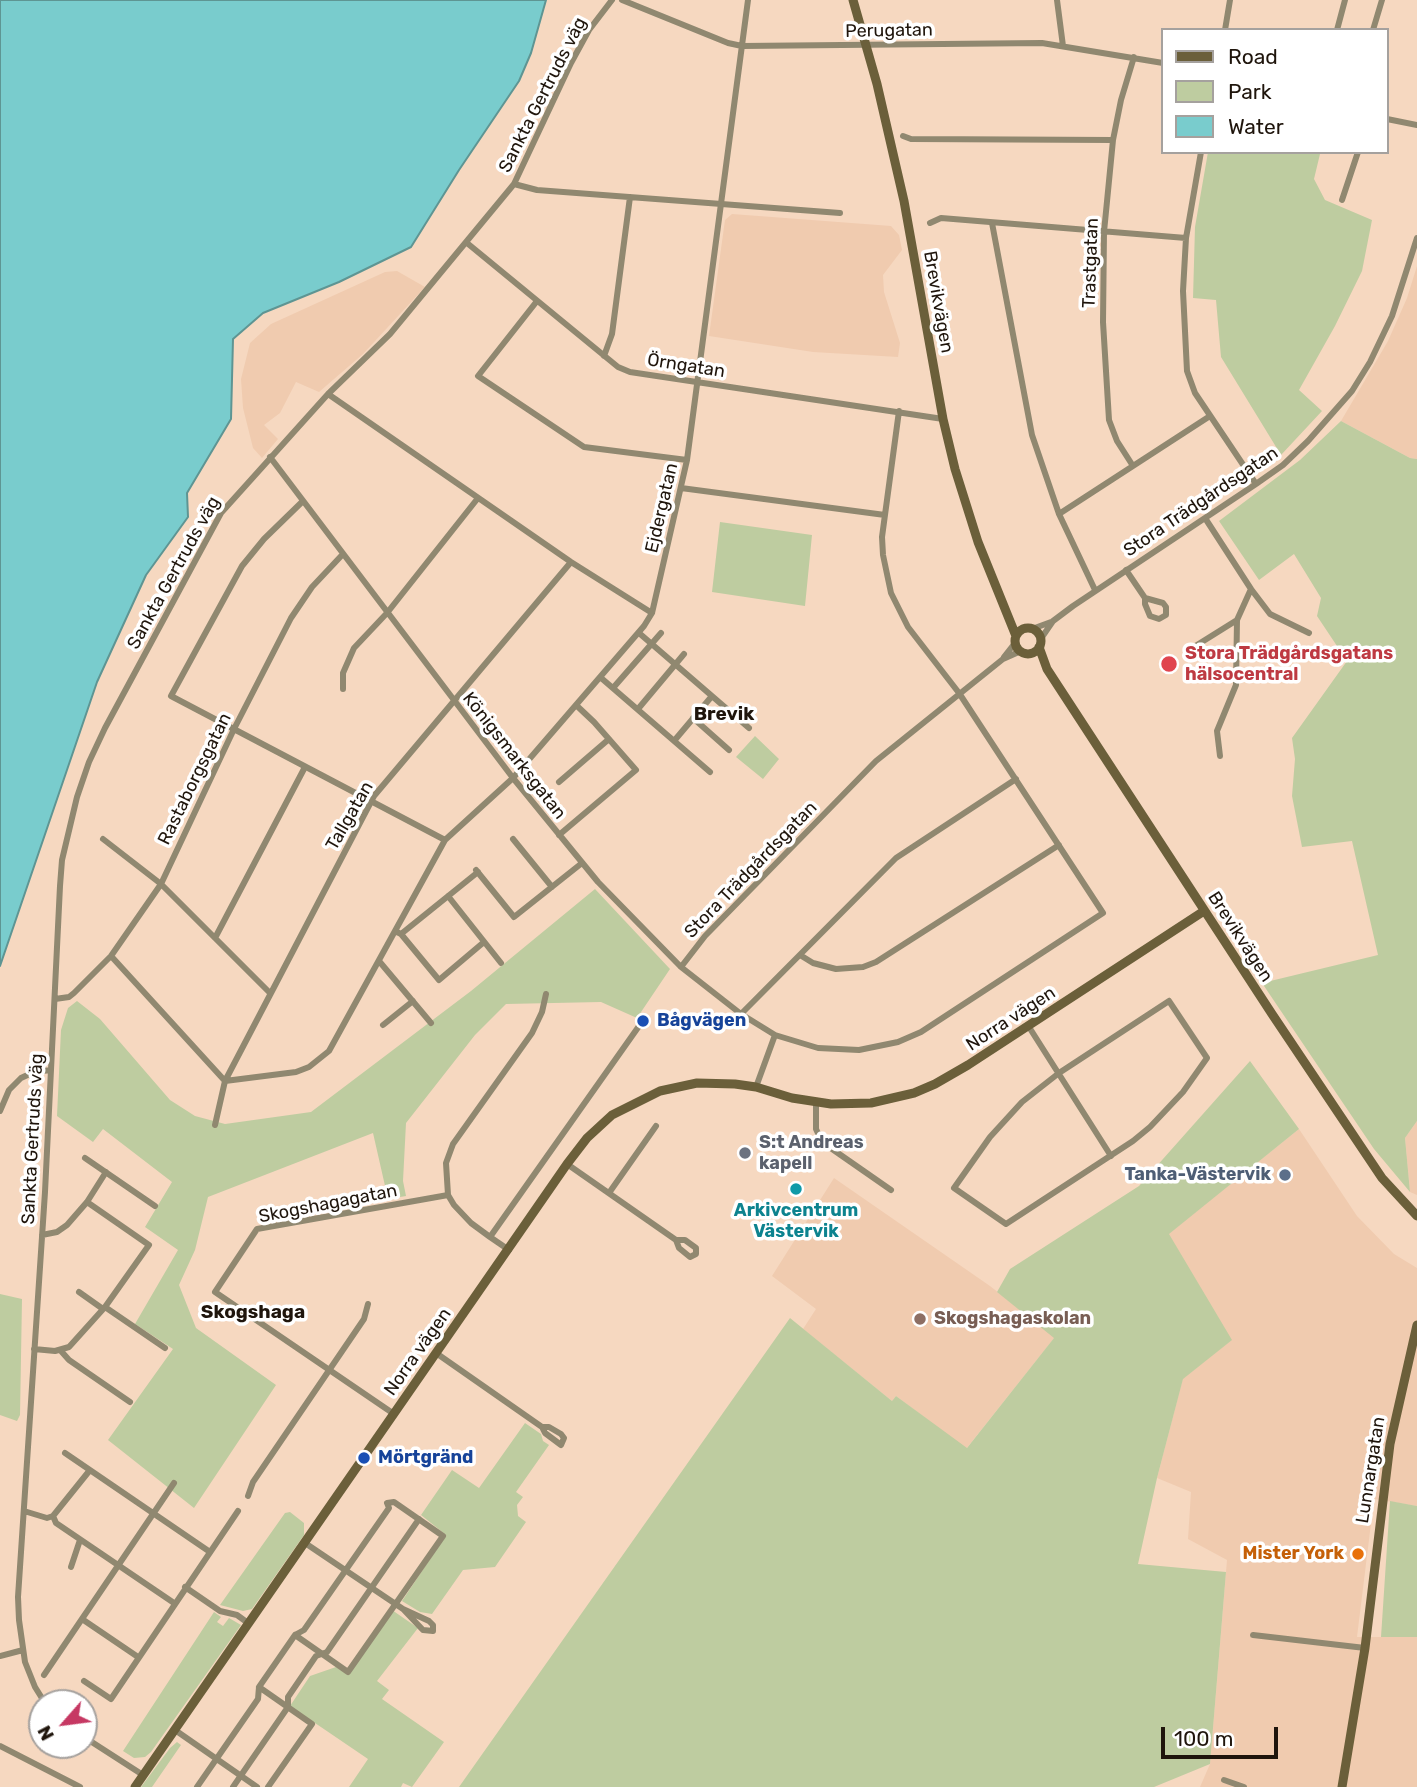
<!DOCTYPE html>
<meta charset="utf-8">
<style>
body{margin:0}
#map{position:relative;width:1417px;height:1787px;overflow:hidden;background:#f6d8c0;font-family:Rubik,sans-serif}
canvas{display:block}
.legend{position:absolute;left:1161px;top:28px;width:228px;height:126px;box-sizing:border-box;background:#fff;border:2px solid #a5a19e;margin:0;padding:9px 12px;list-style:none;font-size:21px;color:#1f150c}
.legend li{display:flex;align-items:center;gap:14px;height:35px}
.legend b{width:35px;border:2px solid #a5a19e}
.north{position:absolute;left:28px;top:1689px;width:70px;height:70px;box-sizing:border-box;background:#fff;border:2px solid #a5a19e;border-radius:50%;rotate:242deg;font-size:19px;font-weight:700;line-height:28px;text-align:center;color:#1f150c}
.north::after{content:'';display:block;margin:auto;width:24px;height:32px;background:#c63863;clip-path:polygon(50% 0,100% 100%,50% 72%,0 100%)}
.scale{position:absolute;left:1161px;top:1727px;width:117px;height:32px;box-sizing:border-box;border:4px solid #1f150c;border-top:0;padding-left:9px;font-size:21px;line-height:24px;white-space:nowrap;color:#1f150c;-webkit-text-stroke:5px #fff;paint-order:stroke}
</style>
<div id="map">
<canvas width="1417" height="1787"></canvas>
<ul class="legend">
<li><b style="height:9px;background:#6b5f3a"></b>Road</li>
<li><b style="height:19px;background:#becca0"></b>Park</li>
<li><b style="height:19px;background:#79cccd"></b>Water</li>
</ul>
<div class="north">N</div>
<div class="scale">100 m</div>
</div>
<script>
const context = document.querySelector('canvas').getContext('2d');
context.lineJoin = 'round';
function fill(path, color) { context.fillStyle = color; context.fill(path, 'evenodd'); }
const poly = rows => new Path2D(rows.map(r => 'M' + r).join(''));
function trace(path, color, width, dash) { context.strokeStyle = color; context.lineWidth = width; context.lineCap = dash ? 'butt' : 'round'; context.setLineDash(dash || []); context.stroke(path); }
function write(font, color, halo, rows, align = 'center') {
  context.font = font + ' Rubik,sans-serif'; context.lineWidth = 7; context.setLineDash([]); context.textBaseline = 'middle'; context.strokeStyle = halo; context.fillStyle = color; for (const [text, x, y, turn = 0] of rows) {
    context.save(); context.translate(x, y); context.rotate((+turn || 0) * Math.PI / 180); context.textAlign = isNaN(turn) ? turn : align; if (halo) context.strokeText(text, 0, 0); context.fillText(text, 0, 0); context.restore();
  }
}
fill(poly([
 [732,214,891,226,899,235,902,250,883,275,884,292,900,343,898,357,813,352,709,336,725,220],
 [1417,266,1417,459,1410,458,1341,421,1388,341,1407,298],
 [397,271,425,287,363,354,319,392,296,382,280,413,264,425,278,439,262,458,253,448,243,408,241,379,250,343,271,324,385,272],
 [1417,1121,1417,1195,1410,1192,1405,1138],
 [1299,1129,1357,1216,1394,1254,1417,1268,1417,1506,1374,1499,1357,1637,1417,1637,1417,1787,1200,1787,1210,1764,1227,1560,1188,1539,1191,1492,1157,1478,1183,1378,1231,1340,1168,1234],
 [834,1178,990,1286,1055,1337,966,1449,896,1396,892,1401,803,1329,816,1309,772,1276]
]), '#f0cbaf');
fill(poly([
 [1208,152,1320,154,1314,179,1325,200,1372,220,1362,271,1335,326,1299,390,1322,411,1281,455,1221,357,1216,300,1193,298,1195,227],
 [1341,421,1410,458,1417,459,1417,1121,1405,1138,1410,1192,1374,1149,1262,983,1378,955,1352,841,1302,847,1292,796,1295,759,1292,738,1347,661,1317,616,1321,598,1294,554,1259,580,1219,521,1300,460],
 [720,522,812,535,805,606,712,592],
 [755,736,779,759,763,779,736,757],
 [595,889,670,969,637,1018,601,1002,506,1004,475,1035,406,1123,403,1181,406,1196,388,1199,373,1133,208,1197,195,1250,179,1285,196,1328,276,1385,194,1508,108,1440,173,1349,135,1324,178,1250,145,1227,172,1182,103,1129,93,1142,57,1116,61,1030,68,1008,77,1001,100,1019,170,1100,195,1116,225,1124,311,1112,471,991],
 [1250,1061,1299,1129,1169,1234,1232,1340,1183,1379,1157,1478,1138,1564,1226,1572,1210,1764,1154,1787,459,1787,790,1318,892,1401,896,1396,967,1448,1054,1338,997,1292,1010,1269,1139,1186],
 [0,1294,22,1299,20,1415,17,1421,0,1415],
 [525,1423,541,1434,543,1441,549,1445,516,1492,523,1497,517,1505,518,1516,526,1522,495,1567,463,1570,432,1614,420,1612,402,1601,446,1535,421,1515,452,1470,479,1488],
 [1390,1501,1417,1506,1417,1637,1381,1637],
 [290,1512,304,1523,304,1535,252,1609,243,1611,220,1605,285,1513],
 [392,1610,418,1628,377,1681,389,1690,382,1699,444,1742,412,1787,403,1783,401,1787,349,1787,368,1759,290,1706,310,1676,336,1667,348,1675],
 [214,1612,221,1617,217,1622,223,1626,229,1618,241,1625,151,1752,145,1757,134,1758,123,1751],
 [177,1742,181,1745,152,1787,141,1787,170,1748]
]), '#becca0');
const water = poly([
 [0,0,546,0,531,53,519,81,459,170,411,247,339,282,263,313,233,339,231,419,187,493,188,517,146,575,97,682,0,966,0,0]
]);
fill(water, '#79cccd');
trace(water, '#5e9593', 2);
trace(poly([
 [622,0,728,43,742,46,1042,43,1163,63],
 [1057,0,1063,46],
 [1225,30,1230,0],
 [1337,30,1345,0],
 [1373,30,1382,0],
 [1387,119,1417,125],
 [903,136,911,139,1113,140],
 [1201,152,1186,238,1183,291,1187,371,1195,393,1256,484],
 [514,184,537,190,840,213],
 [1342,200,1358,152],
 [930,223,941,218,1186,238],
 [992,223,1032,435,1059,514,1095,590],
 [467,243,618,367,630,372,943,419],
 [537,301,478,376,584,447,687,460],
 [604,356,612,334,630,197],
 [328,394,571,562,652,613],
 [270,457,513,778,598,882,681,967,741,1014,775,1035,818,1048,859,1050,898,1042,921,1032,1103,913,959,693,908,627,891,593,883,555,882,537,899,411],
 [1133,466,1117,441,1109,420,1103,322,1104,232,1113,140,1121,100,1134,57],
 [681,488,885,515],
 [303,501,264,539,242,566,171,696,445,840],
 [1059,514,1210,416],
 [1205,518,1251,589,1237,620,1236,685,1217,731,1220,756],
 [1126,570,1145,598,1145,604,1150,616,1159,619,1166,615,1166,607,1163,603,1145,598],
 [1251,589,1270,614,1309,633],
 [1032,629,1051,622],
 [639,633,749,728],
 [1040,640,1053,621,1073,606,1256,484,1283,465,1308,441,1352,391,1370,362,1392,316,1417,238],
 [1189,650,1237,620],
 [1004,657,1015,643],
 [600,677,710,772],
 [613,688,661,633],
 [343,689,343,673,354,648,387,613,478,498],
 [638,709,684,654],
 [693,718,729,750],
 [674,741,712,696],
 [559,782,609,739],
 [559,835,636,770,594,722,576,705],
 [103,839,161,884,270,993],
 [513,839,552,887],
 [476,870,514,917,582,863],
 [448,896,501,963],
 [395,931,401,934,439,980,484,942],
 [401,934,478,872],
 [215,938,305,767],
 [800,955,813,963,836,969,863,967,876,962,1059,845],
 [111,956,225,1081],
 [379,961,431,1023],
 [681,967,705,936,876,761,1003,659,1021,651],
 [546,994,542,1012,532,1033,453,1144,446,1163,448,1195,454,1205,471,1223,490,1237,644,1019],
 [55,999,69,997,74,993,111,956,161,884,234,729,291,618,312,587,343,554],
 [1169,1001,1207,1058,1183,1092,1150,1127,1133,1141,1006,1224,954,1188,990,1137,1022,1102,1059,1073,1169,1001],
 [741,1014,896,858,1016,779],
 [383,1025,413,1001],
 [1029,1027,1111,1156],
 [225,1081,296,1072,309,1067,329,1051,445,840,513,778,644,626,652,613,687,460,748,0],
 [756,1087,775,1035],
 [816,1103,816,1129,822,1142,891,1190],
 [0,1111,9,1090,21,1078,34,1072,51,1070],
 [215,1125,225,1081,374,796,571,562],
 [85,1158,155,1206],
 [567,1164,676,1240,679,1248,690,1257,696,1254,696,1248,685,1240,676,1240],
 [609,1193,656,1126],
 [42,1235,57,1232,67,1225,87,1202,106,1172],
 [490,1237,509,1250],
 [79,1292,103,1309],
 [105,1307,165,1348],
 [34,1349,55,1351,69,1347,105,1307,149,1245,87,1202],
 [61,1351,69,1360,130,1402],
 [436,1353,542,1427,545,1433,561,1445,564,1438,561,1434,549,1427,542,1427],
 [394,1414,215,1292,257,1229,448,1195],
 [65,1453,210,1552],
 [248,1496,253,1482,364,1319,368,1304],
 [24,1511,47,1518,53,1516,90,1470],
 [53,1516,56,1523,174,1603],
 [305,1543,403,1609,423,1630,433,1631,433,1625,429,1621,403,1609],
 [71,1567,80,1540],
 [185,1587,220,1611,237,1615,248,1623],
 [82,1619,138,1657],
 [1253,1635,1365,1648],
 [0,1656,23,1650],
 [44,1675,174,1483],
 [84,1681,111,1699,238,1511],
 [259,1687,312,1724,268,1787],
 [45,1703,35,1687,25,1662,19,1620,18,1597,45,1192,60,886,62,860,77,797,89,762,105,728,221,513,328,394,390,334,514,184,571,63,589,30,612,0],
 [175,1730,257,1787],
 [84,1737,143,1775],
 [0,1746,80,1787],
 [1224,1780,1244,1787],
 [197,1787,258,1699,259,1687,295,1635,304,1630,389,1508,387,1503,394,1502,443,1536,348,1672,295,1635],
 [233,1787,288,1707,288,1697,316,1656,327,1652,419,1519]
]), '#908870', 6);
trace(poly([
 [853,0,877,84,904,201,943,419,955,469,978,542,1016,636],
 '1015 641a13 13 0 1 1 26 0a13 13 0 1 1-26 0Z',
 [1039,647,1047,669,1272,1014,1382,1178,1417,1216],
 [135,1787,567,1164,587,1138,612,1115,660,1091,697,1083,735,1084,756,1087,792,1098,831,1104,871,1103,914,1093,935,1084,968,1065,1204,911],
 [1342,1787,1365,1648,1390,1444,1417,1325]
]), '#6b5f3a', 9);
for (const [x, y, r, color] of [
 [1169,664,9,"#e0444e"],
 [643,1021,7,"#1a4fb4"],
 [745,1153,7,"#6b7280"],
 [1285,1175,7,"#5c6f8a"],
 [796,1189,7,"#0f9aa8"],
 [920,1319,7,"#8d6e63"],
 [364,1458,7,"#1a4fb4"],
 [1358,1554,7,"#e8710a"]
]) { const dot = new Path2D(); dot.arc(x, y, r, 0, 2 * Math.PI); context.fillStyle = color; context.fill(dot); trace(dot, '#fff', 2.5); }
write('18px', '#1f150c', '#fff', [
 ["Perugatan",889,31,-1],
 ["Sankta Gertruds väg",543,95,-63],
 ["Trastgatan",1091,263,-88],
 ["Brevikvägen",938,302,80],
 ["Örngatan",686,366,9],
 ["Stora Trädgårdsgatan",1201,502,-34],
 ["Ejdergatan",662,508,-77],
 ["Sankta Gertruds väg",174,573,-61],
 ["Königsmarksgatan",514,756,52],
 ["Rastaborgsgatan",195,779,-64],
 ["Tallgatan",350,816,-60],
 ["Stora Trädgårdsgatan",751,870,-46],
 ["Brevikvägen",1240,937,57],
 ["Norra vägen",1011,1019,-33],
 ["Sankta Gertruds väg",33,1139,-87],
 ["Skogshagagatan",328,1204,-11],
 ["Norra vägen",418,1352,-55],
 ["Lunnargatan",1371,1470,-81]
]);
write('bold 18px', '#be3a42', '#fff', [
 ["Stora Trädgårdsgatans",1185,654],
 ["hälsocentral",1185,675]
], 'left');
write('bold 18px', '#164399', '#fff', [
 ["Bågvägen",657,1021],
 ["Mörtgränd",378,1458]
], 'left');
write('bold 18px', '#5b616d', '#fff', [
 ["S:t Andreas",759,1143],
 ["kapell",759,1164]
], 'left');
write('bold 18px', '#4e5e75', '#fff', [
 ["Tanka-Västervik",1271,1175]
], 'right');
write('bold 18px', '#0d838f', '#fff', [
 ["Arkivcentrum",796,1211],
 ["Västervik",796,1232]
]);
write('bold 18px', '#785e54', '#fff', [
 ["Skogshagaskolan",934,1319]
], 'left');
write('bold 18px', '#c56008', '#fff', [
 ["Mister York",1344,1554]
], 'right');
write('bold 19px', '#1f150c', '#fff', [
 ["Brevik",724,715],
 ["Skogshaga",253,1313]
]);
</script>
